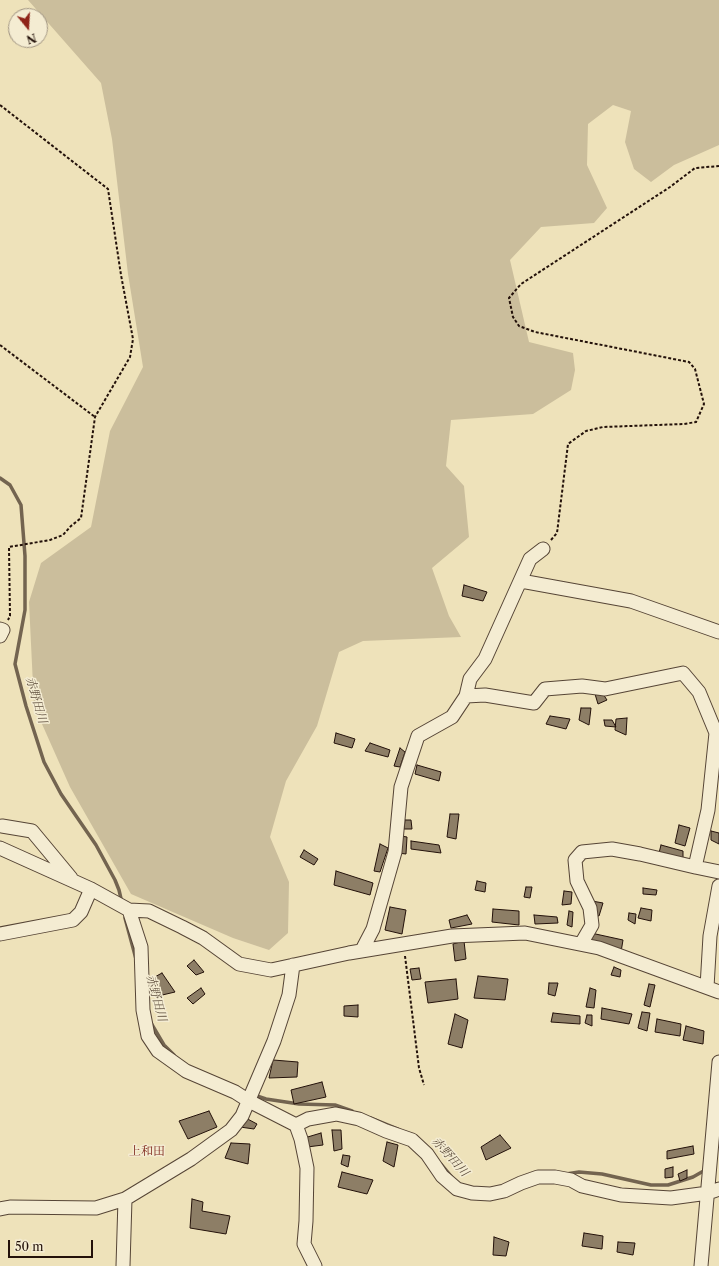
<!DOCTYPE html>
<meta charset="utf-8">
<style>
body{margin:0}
#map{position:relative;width:719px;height:1266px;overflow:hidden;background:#eee2ba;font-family:"Libre Caslon Text",serif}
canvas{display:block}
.north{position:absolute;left:8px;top:8px;width:40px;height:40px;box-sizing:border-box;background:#f4ecd2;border:1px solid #a09482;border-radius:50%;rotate:162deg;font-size:11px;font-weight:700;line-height:16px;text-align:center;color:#23110a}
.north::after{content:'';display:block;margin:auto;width:14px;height:18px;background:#8f2418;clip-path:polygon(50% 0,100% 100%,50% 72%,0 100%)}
.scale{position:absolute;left:8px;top:1240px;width:85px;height:18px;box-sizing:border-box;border:2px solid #23110a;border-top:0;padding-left:5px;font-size:12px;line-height:14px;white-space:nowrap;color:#23110a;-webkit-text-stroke:3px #f4ecd2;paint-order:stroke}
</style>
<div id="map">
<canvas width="719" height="1266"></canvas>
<div class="north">N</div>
<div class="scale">50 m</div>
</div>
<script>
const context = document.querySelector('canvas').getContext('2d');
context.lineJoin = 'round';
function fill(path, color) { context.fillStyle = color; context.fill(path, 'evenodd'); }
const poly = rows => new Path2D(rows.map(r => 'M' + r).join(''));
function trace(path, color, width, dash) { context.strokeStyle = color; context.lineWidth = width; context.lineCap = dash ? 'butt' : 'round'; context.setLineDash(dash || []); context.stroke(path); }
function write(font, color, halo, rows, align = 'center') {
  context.font = font + ' "Libre Caslon Text","Noto Serif JP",serif'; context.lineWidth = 3; context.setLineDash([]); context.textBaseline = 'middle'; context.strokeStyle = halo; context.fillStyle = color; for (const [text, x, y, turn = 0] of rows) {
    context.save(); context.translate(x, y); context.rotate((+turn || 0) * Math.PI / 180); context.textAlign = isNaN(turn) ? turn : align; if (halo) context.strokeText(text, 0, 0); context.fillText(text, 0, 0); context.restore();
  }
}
fill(poly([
 [28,0,719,0,719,145,674,165,651,182,634,169,625,142,631,111,613,105,588,124,587,165,607,208,594,223,541,227,510,260,529,342,573,353,575,370,571,390,533,414,451,420,446,466,464,486,469,537,432,568,449,616,461,637,363,641,339,652,317,726,286,781,270,837,289,882,288,933,269,950,233,938,131,894,70,787,34,706,29,602,41,563,91,527,110,431,143,367,128,274,112,139,101,83]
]), '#cbbe9c');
trace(poly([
 [0,478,10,485,21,505,25,556,25,610,15,664,26,706,44,762,61,794,96,845,115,880,119,890,122,903],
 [125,918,136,959],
 [151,1023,164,1045,174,1055],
 [254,1095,266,1099,299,1104,335,1105,352,1111],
 [371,1118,398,1129],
 [441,1164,451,1176],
 [566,1174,579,1172,602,1174,651,1185,668,1185,693,1177,707,1169]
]), '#736450', 3.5);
const building = poly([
 [464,585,487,592,483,601,462,596,464,585],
 [595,694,603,694,607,700,598,704,595,694],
 [581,708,591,708,589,725,579,720,581,708],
 [550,716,570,719,566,729,546,724,550,716],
 [627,718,626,735,615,730,616,719,627,718],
 [604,720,612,720,616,727,605,726,604,720],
 [336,733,355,739,352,748,334,743,336,733],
 [370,743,390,750,388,757,365,751,370,743],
 [400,748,405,752,400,767,394,766,400,748],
 [417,765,441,772,439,781,415,774,417,765],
 [450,814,459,814,456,839,447,837,450,814],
 [405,820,411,820,412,829,404,829,405,820],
 [679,825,690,828,685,846,675,843,679,825],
 [711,831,719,833,719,844,711,840,711,831],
 [401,836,407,837,406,854,398,853,401,836],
 [411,841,439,845,441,853,411,849,411,841],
 [380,844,388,848,380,872,374,871,380,844],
 [661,845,683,851,683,860,659,853,661,845],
 [304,850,318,859,314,865,300,857,304,850],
 [336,871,373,883,370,895,334,885,336,871],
 [477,881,486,883,485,892,475,890,477,881],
 [526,887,532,887,530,898,524,897,526,887],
 [643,888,657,890,656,895,643,894,643,888],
 [564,891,572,892,571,904,562,905,564,891],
 [592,901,603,903,599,916,593,915,592,901],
 [390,907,406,910,402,934,385,930,390,907],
 [641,908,652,910,651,921,638,918,641,908],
 [493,909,519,911,519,925,492,922,493,909],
 [569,911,573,912,572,927,567,925,569,911],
 [629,913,636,914,635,924,628,920,629,913],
 [467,915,472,924,451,928,449,920,467,915],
 [534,915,557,917,558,923,535,924,534,915],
 [591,933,623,940,621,952,589,943,591,933],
 [464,941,466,959,455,961,453,944,464,941],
 [194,960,204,972,196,975,187,966,194,960],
 [614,967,621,970,620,977,611,975,614,967],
 [419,968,421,979,412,980,410,969,419,968],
 [162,973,175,992,158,996,153,978,162,973],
 [478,976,508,979,505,1000,474,998,478,976],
 [456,979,458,999,428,1003,425,982,456,979],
 [549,983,558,983,555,996,548,994,549,983],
 [649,984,655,985,650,1007,644,1005,649,984],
 [201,988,205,994,193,1004,187,998,201,988],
 [590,988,596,990,594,1008,586,1007,590,988],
 [358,1005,358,1017,344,1016,344,1006,358,1005],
 [602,1008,632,1014,629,1024,601,1019,602,1008],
 [642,1012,650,1013,647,1031,638,1028,642,1012],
 [553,1013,580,1016,580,1024,551,1022,553,1013],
 [455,1014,468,1020,462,1048,448,1044,455,1014],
 [587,1015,592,1015,592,1026,585,1023,587,1015],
 [657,1019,681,1024,680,1036,655,1032,657,1019],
 [686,1026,704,1031,703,1044,683,1040,686,1026],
 [273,1060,298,1062,297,1077,269,1078,273,1060],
 [322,1082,326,1097,294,1104,291,1090,322,1082],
 [209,1111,217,1127,188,1139,179,1121,209,1111],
 [242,1116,257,1124,254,1129,240,1127,242,1116],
 [332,1130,341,1130,342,1149,334,1151,332,1130],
 [321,1133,323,1145,307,1147,301,1139,321,1133],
 [500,1135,511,1148,486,1160,481,1147,500,1135],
 [387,1142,398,1145,394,1167,383,1161,387,1142],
 [231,1143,250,1144,248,1164,225,1158,231,1143],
 [693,1146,694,1154,667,1159,667,1151,693,1146],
 [343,1155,350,1156,348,1167,341,1164,343,1155],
 [673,1167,673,1177,665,1178,665,1169,673,1167],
 [687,1170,687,1178,680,1181,678,1174,687,1170],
 [342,1172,373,1180,367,1194,338,1187,342,1172],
 [192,1199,203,1202,202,1211,230,1216,226,1234,190,1228,192,1199],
 [584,1233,603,1236,602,1249,582,1246,584,1233],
 [494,1237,509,1242,506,1256,493,1255,494,1237],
 [618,1242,635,1243,633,1255,617,1252,618,1242]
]);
fill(building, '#8d7e66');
trace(building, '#23110a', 1);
const street = poly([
 [521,581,631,601,719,632],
 [0,629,3,630,0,636],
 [466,696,485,695,534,703,545,689,582,686,605,689,683,673,699,692,716,733,708,810,695,867,719,872],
 [2,826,32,831,71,878],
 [0,848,91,889,129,910,149,911,182,927,203,938,239,964,271,970,349,953,452,936,525,933,599,948,719,992],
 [129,910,141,947,143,1010,148,1036,158,1051,186,1071,235,1092,249,1101,296,1125,301,1139,307,1168,306,1221,304,1244,315,1266],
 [0,934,73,920,81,912,91,889],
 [581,944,592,925,590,908,577,881,575,860,582,852,612,849,640,854,695,867],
 [362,950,373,929,395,852,401,787,418,736,452,717,466,696,470,679,485,659,530,559,543,549],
 [707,987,710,936,719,886],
 [296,1125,308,1119,336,1114,359,1119,386,1131,412,1140,427,1154,442,1176,457,1189,472,1193,490,1194,504,1191,521,1183,538,1177,555,1177,571,1180,582,1186,621,1195,671,1198,708,1193,719,1189],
 [0,1209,10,1207,96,1208,125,1199,191,1159,231,1130,242,1116,274,1041,289,995,293,965],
 [123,1266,125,1199],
 [701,1266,719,1062]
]);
trace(street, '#564536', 15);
trace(poly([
 [0,105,108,189,121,275,133,339,130,357,95,417,81,518,71,526,63,535,50,540,9,547,10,616,8,620],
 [0,345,95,417],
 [551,540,557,533,568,444,586,431,603,427,684,424,696,422,704,404,695,369,689,362,535,332,519,326,513,317,509,298,521,284,670,187,695,168,719,166],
 [405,956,419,1068,424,1085]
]), '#23110a', 2, [3, 2]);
trace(street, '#f4ecd2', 13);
write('italic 12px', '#5f4f3e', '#f4ecd2', [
 ["赤野田川",36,700,74],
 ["赤野田川",156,998,75],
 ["赤野田川",450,1157,48]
]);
write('12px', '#7a1f14', '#f4ecd2', [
 ["上和田",147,1152]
]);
</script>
